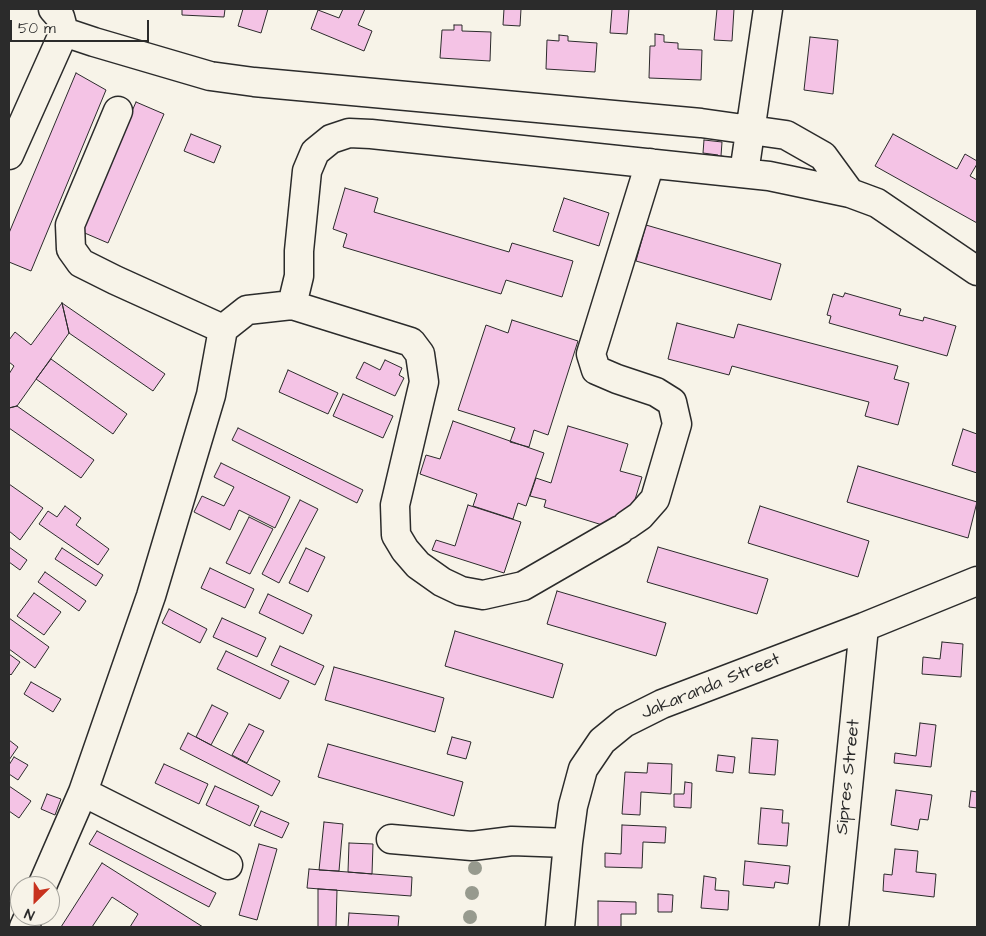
<!DOCTYPE html>
<style>
body{margin:0}
#map{position:relative;width:986px;height:936px;overflow:hidden;background:#f7f3e8;font-family:"Architects Daughter",sans-serif}
canvas{display:block}
.frame{position:absolute;inset:0;border:10px solid #2b2b2b;pointer-events:none}
.north{position:absolute;left:10px;top:876px;width:50px;height:50px;box-sizing:border-box;background:#f7f3e8;border:1px solid #a5a39c;border-radius:50%;rotate:203deg;font-size:14px;font-weight:700;line-height:20px;text-align:center;color:#2b2b2b}
.north::after{content:'';display:block;margin:auto;width:18px;height:22px;background:#c8321e;clip-path:polygon(50% 0,100% 100%,50% 72%,0 100%)}
.scale{position:absolute;left:10px;top:20px;width:139px;height:22px;box-sizing:border-box;border:2px solid #2b2b2b;border-top:0;padding-left:6px;font-size:15px;line-height:18px;white-space:nowrap;color:#2b2b2b;-webkit-text-stroke:4px #f7f3e8;paint-order:stroke}
</style>
<div id="map">
<canvas width="986" height="936"></canvas>
<div class="frame"></div>
<div class="north">N</div>
<div class="scale">50 m</div>
</div>
<script>
const context = document.querySelector('canvas').getContext('2d');
context.lineJoin = 'round';
function fill(path, color) { context.fillStyle = color; context.fill(path, 'evenodd'); }
const poly = rows => new Path2D(rows.map(r => 'M' + r).join(''));
function trace(path, color, width, dash) { context.strokeStyle = color; context.lineWidth = width; context.lineCap = dash ? 'butt' : 'round'; context.setLineDash(dash || []); context.stroke(path); }
function write(font, color, halo, rows, align = 'center') {
  context.font = font + ' "Architects Daughter",sans-serif'; context.lineWidth = 4.5; context.setLineDash([]); context.textBaseline = 'middle'; context.strokeStyle = halo; context.fillStyle = color; for (const [text, x, y, turn = 0] of rows) {
    context.save(); context.translate(x, y); context.rotate((+turn || 0) * Math.PI / 180); context.textAlign = isNaN(turn) ? turn : align; if (halo) context.strokeText(text, 0, 0); context.fillText(text, 0, 0); context.restore();
  }
}
const building = poly([
 [182,9,225,9,224,17,182,15,182,9],
 [243,9,268,9,261,33,238,26,243,9],
 [343,9,365,9,358,25,372,31,364,51,311,29,318,10,339,18,343,9],
 [504,9,521,9,520,26,503,25,504,9],
 [612,9,629,9,627,34,610,33,612,9],
 [717,9,734,9,732,41,714,40,717,9],
 [454,25,462,25,462,31,491,32,490,61,440,58,442,30,454,30,454,25],
 [655,34,664,35,664,42,678,43,678,49,702,50,701,80,649,78,650,46,655,46,655,34],
 [559,35,568,36,568,41,597,43,595,72,546,69,547,40,559,41,559,35],
 [810,37,838,40,833,94,804,90,810,37],
 [76,73,106,90,31,271,9,262,9,233,76,73],
 [136,102,164,114,108,243,80,231,136,102],
 [191,134,221,146,214,163,184,151,191,134],
 [893,134,957,169,965,154,977,161,977,164,970,176,977,180,977,223,875,166,893,134],
 [704,140,722,142,721,156,734,158,715,181,718,155,703,153,704,140],
 [345,188,378,198,374,212,509,252,512,243,573,261,562,297,506,280,501,294,343,247,347,234,333,229,345,188],
 [564,198,609,213,599,246,553,231,564,198],
 [646,225,781,264,771,300,636,261,646,225],
 [845,293,901,309,899,315,923,321,924,317,956,326,947,356,829,323,831,316,827,315,833,294,843,297,845,293],
 [62,303,165,374,153,391,69,333,62,303],
 [62,303,69,333,17,406,9,408,9,374,14,366,9,362,9,340,15,332,31,345,62,303],
 [512,320,578,341,548,435,534,430,529,447,510,442,515,428,458,410,486,325,508,333,512,320],
 [677,323,734,338,738,324,898,366,894,379,909,383,898,425,865,416,869,402,732,366,729,375,668,359,677,323],
 [51,359,127,414,113,434,36,379,51,359],
 [385,360,402,368,399,375,404,378,395,396,356,378,364,362,380,370,385,360],
 [288,370,338,393,328,414,279,392,288,370],
 [343,394,393,416,383,438,333,416,343,394],
 [17,406,94,460,81,478,9,428,9,408,17,406],
 [453,421,544,453,526,506,518,503,513,519,473,506,477,494,420,474,426,455,440,459,453,421],
 [568,426,628,444,620,471,642,477,625,532,544,507,546,500,530,496,536,478,551,483,568,426],
 [238,428,363,490,357,503,232,440,238,428],
 [963,429,977,434,977,473,952,465,963,429],
 [221,463,290,497,275,528,239,510,230,530,194,512,202,496,224,506,234,487,214,477,221,463],
 [858,466,977,502,968,538,847,502,858,466],
 [9,484,43,508,20,540,9,531,9,484],
 [300,500,318,509,279,583,262,574,300,500],
 [468,505,521,522,504,573,432,550,436,540,455,546,468,505],
 [65,506,81,518,76,525,109,549,98,565,39,524,48,511,57,517,65,506],
 [760,506,869,541,858,577,748,543,760,506],
 [249,517,273,529,250,574,226,563,249,517],
 [9,547,27,560,20,570,9,562,9,547],
 [658,547,768,579,757,614,647,582,658,547],
 [62,548,103,575,96,586,55,559,62,548],
 [306,548,325,557,308,592,289,583,306,548],
 [210,568,254,589,245,608,201,588,210,568],
 [45,572,86,601,79,611,38,582,45,572],
 [557,591,666,623,656,656,547,624,557,591],
 [34,593,61,612,44,635,17,616,34,593],
 [268,594,312,615,303,634,259,613,268,594],
 [169,609,207,629,200,643,162,623,169,609],
 [9,618,49,647,35,668,9,649,9,618],
 [222,618,266,638,257,657,213,637,222,618],
 [455,631,563,664,553,698,445,666,455,631],
 [942,642,963,644,961,677,922,674,923,657,940,659,942,642],
 [280,646,324,666,315,685,271,665,280,646],
 [226,651,289,681,280,699,217,669,226,651],
 [9,654,20,662,11,675,9,673,9,654],
 [334,667,444,698,435,732,325,700,334,667],
 [31,682,61,699,53,712,24,694,31,682],
 [212,705,228,713,211,745,196,737,212,705],
 [920,723,936,725,931,767,894,763,895,753,916,756,920,723],
 [249,724,264,731,247,763,232,755,249,724],
 [188,733,280,781,272,796,180,749,188,733],
 [452,737,471,742,466,759,447,754,452,737],
 [752,738,778,740,775,775,749,773,752,738],
 [9,740,18,747,9,760,9,740],
 [328,744,463,782,454,816,318,777,328,744],
 [718,755,735,757,733,773,716,771,718,755],
 [14,757,28,765,18,780,9,774,9,765,14,757],
 [648,763,672,764,671,794,641,792,640,815,622,814,625,772,647,773,648,763],
 [164,764,208,784,199,804,155,783,164,764],
 [685,782,692,783,691,808,674,807,674,794,684,794,685,782],
 [9,786,31,801,19,818,9,811,9,786],
 [215,786,259,806,250,826,206,805,215,786],
 [896,790,932,795,928,820,920,819,918,830,891,825,896,790],
 [971,791,977,792,977,808,969,807,971,791],
 [47,794,61,799,55,815,41,809,47,794],
 [761,808,783,810,782,823,789,823,787,846,758,844,761,808],
 [261,811,289,823,282,838,254,826,261,811],
 [324,822,343,824,339,871,319,870,324,822],
 [622,825,666,827,665,843,643,842,642,868,605,867,605,853,621,854,622,825],
 [97,831,216,893,209,907,89,844,97,831],
 [349,843,373,844,372,874,348,872,349,843],
 [259,844,277,849,257,920,239,915,259,844],
 [895,849,918,851,916,872,936,874,934,897,883,891,884,874,892,875,895,849],
 [745,861,790,866,788,884,775,882,774,888,743,885,745,861],
 [102,863,203,927,130,927,138,914,112,897,92,927,61,927,102,863],
 [309,869,412,877,411,896,307,888,309,869],
 [704,876,716,878,715,890,729,891,728,910,701,908,704,876],
 [318,889,337,890,336,927,318,927,318,889],
 [658,894,673,895,672,912,658,912,658,894],
 [598,901,636,902,636,914,621,914,621,927,598,927,598,901],
 [349,913,399,916,398,927,348,927,349,913]
]);
fill(building, '#f4c3e5');
trace(building, '#2b2b2b', 1);
const minor = poly([
 [64,32,94,42,210,76,254,82,701,123,786,135,823,156,850,193],
 [118,111,70,225,71,249,81,263,115,280,223,329],
 [9,155,64,32,60,17,53,9],
 [744,173,768,9],
 [292,305,411,342,420,354,424,382,395,505,396,535,405,550,418,565,442,582,461,591,483,595,523,586,620,530],
 [627,525,640,516,655,499,677,424,672,402,656,392,617,379,596,370,591,354,650,163],
 [83,792,228,865],
 [391,839,472,846,512,841,568,843],
 [42,886,83,792,151,596,211,395,223,329,247,310,292,305,299,276,299,251,307,171,315,152,331,139,349,133,371,134,769,176,850,193,877,203,977,271],
 [24,927,29,916],
 [560,927,568,843,573,806,583,769,602,741,624,723,662,704,864,627,977,581],
 [834,927,864,627]
]);
trace(minor, '#2b2b2b', 31);
trace(minor, '#f7f3e8', 28);
context.fillStyle = '#979a8e';
for (const [x, y] of [
 [475,868],
 [472,893],
 [470,917]
]) { context.beginPath(); context.arc(x, y, 7, 0, 2 * Math.PI); context.fill(); }
write('18px', '#2b2b2b', '#f7f3e8', [
 ["Jakaranda Street",711,687,-22],
 ["Sipres Street",849,777,-84]
]);
</script>
